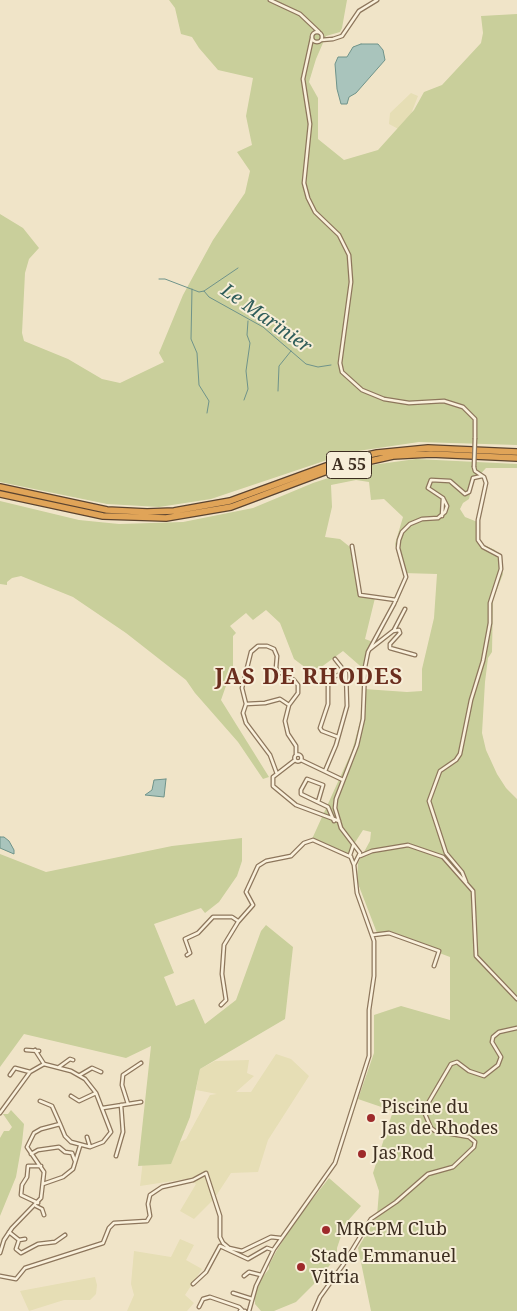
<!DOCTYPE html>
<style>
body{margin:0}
canvas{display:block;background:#f0e4c8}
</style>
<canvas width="517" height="1311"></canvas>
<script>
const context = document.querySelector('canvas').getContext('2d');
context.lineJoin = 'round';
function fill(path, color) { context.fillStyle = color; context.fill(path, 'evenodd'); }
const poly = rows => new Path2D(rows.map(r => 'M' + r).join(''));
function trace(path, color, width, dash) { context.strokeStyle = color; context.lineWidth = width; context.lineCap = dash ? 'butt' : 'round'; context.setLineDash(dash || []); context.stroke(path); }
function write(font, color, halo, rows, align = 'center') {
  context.font = font + ' "Noto Serif",serif'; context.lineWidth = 4; context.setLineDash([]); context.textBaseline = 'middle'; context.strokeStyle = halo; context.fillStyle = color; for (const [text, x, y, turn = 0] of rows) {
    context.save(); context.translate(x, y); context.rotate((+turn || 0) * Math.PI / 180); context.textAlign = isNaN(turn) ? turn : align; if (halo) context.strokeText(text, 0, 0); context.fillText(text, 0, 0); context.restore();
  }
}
fill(poly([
 [411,93,418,96,404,132,389,124,390,113],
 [276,1054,291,1059,309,1076,268,1140,258,1172,231,1173,214,1199,194,1219,180,1211,196,1184,186,1179,140,1186,143,1160,186,1139,210,1095,217,1094,196,1090,200,1069,215,1061,249,1060,247,1073,254,1076,236,1092,251,1092],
 [180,1239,194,1245,186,1260,202,1269,185,1295,194,1303,187,1311,127,1311,134,1295,131,1284,134,1251,171,1257],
 [95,1277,97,1285,96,1294,90,1300,64,1300,29,1311,20,1291]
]), '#e6deb5');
fill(poly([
 [169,0,347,0,342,28,340,32,326,36,316,59,309,82,318,98,318,139,344,160,378,150,414,110,424,92,442,85,481,43,483,33,481,16,517,14,517,445,419,442,351,452,211,499,159,507,107,504,0,482,0,214,23,228,39,248,29,259,25,273,22,333,24,341,68,359,102,379,120,383,164,362,159,353,183,295,213,240,245,193,250,171,237,152,252,145,246,116,253,78,218,70,199,48,192,37,181,34,175,8],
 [416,459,517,464,517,468,486,468,473,482,469,499,463,503,460,509,465,517,480,523,479,539,484,545,495,550,503,574,493,600,492,652,488,658,485,682,482,733,486,750,497,774,506,788,517,799,517,1311,371,1311,358,1248,377,1216,379,1191,373,1173,393,1111,358,1099,374,1053,374,1015,401,1006,450,1020,450,957,386,933,377,933,357,881,358,863,370,841,371,832,363,830,347,855,312,839,352,751,360,722,364,689,407,692,422,691,422,669,434,618,437,574,403,573,395,544,403,517,384,499,371,500,369,482,356,480,331,485,332,507,325,537,340,539,350,547,359,596,375,598,365,639,373,642,368,651,366,671,343,651,320,668,306,668,294,659,280,623,266,610,253,620,246,613,230,626,236,633,233,636,233,666,221,700,269,777,263,779,238,742,195,693,186,680,126,633,73,597,21,576,12,578,7,582,7,585,0,584,0,501,79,520,119,524,183,522,253,508,313,483,365,466],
 [242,838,242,861,237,876,219,902,205,913,201,908,154,924,174,973,164,977,176,1006,194,999,205,1024,236,1000,261,931,266,925,293,947,285,1019,200,1069,190,1117,171,1164,138,1166,151,1046,126,1058,24,1034,0,1067,0,854,46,872,172,846],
 [11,1110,24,1124,22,1143,16,1177,0,1216,0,1138,4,1131,9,1131,12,1127,3,1114,8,1114],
 [329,1178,361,1206,345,1224,337,1248,337,1256,318,1280,296,1302,274,1311,261,1311,255,1304,255,1295,261,1279,269,1269,269,1265,277,1250,296,1220]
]), '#c9cf9b');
const water = poly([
 [361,44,378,44,383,50,385,60,356,93,349,97,347,104,341,104,337,89,335,64,338,57,347,57,353,47,361,44],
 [166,779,164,797,145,795,152,790,154,780,166,779],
 [0,837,4,837,9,841,14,850,14,854,0,848,0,837]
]);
fill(water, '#a9c4bc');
trace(water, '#6f938a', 1);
trace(poly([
 [159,279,165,279,199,292,204,291,209,297,263,327,306,364,318,367,331,365],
 [192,289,191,339,197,353,199,385,209,401,207,413],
 [204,291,238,268],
 [278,391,279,366,291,351],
 [244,400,248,389,246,371,250,343,247,335,248,321]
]), '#6f938a', 1);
const minor = poly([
 [270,0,300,14,319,32],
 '312 37a5 5 0 1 1 10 0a5 5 0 1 1-10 0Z',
 [312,38,303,79,310,124,304,183,308,198,315,212,339,235,349,255,351,282,340,363,342,372,362,390,384,399,409,403,444,401,463,407,475,419,475,438],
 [321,40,333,39,342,36,359,11,377,0],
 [442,516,443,498],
 [352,546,360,595,396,600],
 [394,630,405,609],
 [370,649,393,631,399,630,400,633,390,644,390,648,415,655],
 [246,704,265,703,280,699,289,705],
 [338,737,322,731,320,728,328,704,328,678,346,673],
 '294.5 758a3.5 3.5 0 1 1 7 0a3.5 3.5 0 1 1-7 0Z',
 [295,760,273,777,273,786,296,805,339,821],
 [301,760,343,780],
 [325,771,336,745,347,706,346,673,335,659],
 [277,774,270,755,246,723,243,713,246,704,242,688,251,652,258,646,267,646,274,649,277,656,276,668,279,672,294,680,298,685,298,693,289,705,285,721,288,734,296,746,296,754],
 [318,802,323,785,307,779,301,790,301,794,328,807,334,821],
 [360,856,372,851,408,845,443,857,473,891,476,956,517,999],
 [354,865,360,853,341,828,335,808,336,799,357,745,363,719,365,667,368,652,394,604,406,577,398,548,399,540,402,532,410,524,422,519,438,518,445,512,447,506,443,498,428,488,431,480,450,481,465,494,469,492,473,478,482,476],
 [466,882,462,872,446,853,429,801,440,771,456,760,460,754,471,700,483,661,490,623,490,603,501,569,500,556,483,547,478,540,478,520,486,483,484,477,475,471,474,467],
 [373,935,389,933,439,951,434,966],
 [187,955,190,953,185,939,198,933,213,917,232,917,238,921],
 [221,1005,226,1000,222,974,224,945,238,922,253,905,246,892,258,866,266,861,291,856,304,843,313,840,351,857],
 [26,1050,39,1051],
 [35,1050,44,1064],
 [59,1067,70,1059,73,1060],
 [10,1075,15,1068,30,1072],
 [80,1075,92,1068,101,1072],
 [71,1096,79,1101,96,1093],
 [40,1101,52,1106,60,1124],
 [128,1104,122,1085,123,1075,141,1063],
 [103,1108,141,1102],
 [0,1113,30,1072,44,1064,71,1071,85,1079,96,1093,111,1132,103,1142,90,1147,71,1142,65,1136,60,1124,41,1129,34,1133,27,1147,44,1172,41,1198,12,1228,4,1240,0,1253],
 [87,1137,90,1147],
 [31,1154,38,1150,59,1147,65,1152,72,1153,75,1161],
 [116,1156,123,1132,121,1105],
 [43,1184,63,1177,73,1169,80,1146],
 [38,1203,21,1195,22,1185,27,1177,28,1166,41,1166],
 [36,1206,42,1209,44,1215],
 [9,1232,19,1240,16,1249,21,1253,38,1244,55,1242,65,1235],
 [19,1240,25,1239],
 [0,1276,16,1279,25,1268,103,1243,109,1228,114,1223,147,1221,150,1216,148,1204,150,1195,162,1187,193,1180,206,1173,220,1216,220,1237,223,1243,229,1248,242,1251,271,1237,280,1238],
 [244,1276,249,1272,261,1275],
 [193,1284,206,1272,220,1246,248,1259,267,1248,273,1250],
 [233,1293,252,1299],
 [199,1307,203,1299,210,1297,239,1307,242,1310],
 [240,1311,245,1311],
 [249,1311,256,1286,274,1249,335,1163,369,1056,369,1010,374,976,374,941,357,893,354,865,350,855,353,846],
 [314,1311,320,1297,343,1265,371,1219,396,1202,428,1174,453,1167,474,1147,475,1142,469,1137,435,1131,431,1128,425,1114,427,1105,451,1064,457,1062,469,1071,484,1076,498,1065,501,1057,492,1042,493,1037,499,1032,517,1028]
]);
const motorway = poly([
 [0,487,107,510,147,512,174,511,230,501,337,462,377,453,428,448,517,452],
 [0,494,103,516,166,518,231,507,330,470,393,456,431,454,517,458]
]);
trace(minor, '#8d765c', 5);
trace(motorway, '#5b4430', 8);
trace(minor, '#faf1dc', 2.5);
trace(motorway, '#e0a458', 5.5);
const minorBridge = poly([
 [474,467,475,438]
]);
trace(minorBridge, '#8d765c', 5, []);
trace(minorBridge, '#faf1dc', 2.5);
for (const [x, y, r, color] of [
 [371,1118,5,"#9e2a2b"],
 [362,1154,5,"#9e2a2b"],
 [326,1230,5,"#9e2a2b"],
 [301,1267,5,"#9e2a2b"]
]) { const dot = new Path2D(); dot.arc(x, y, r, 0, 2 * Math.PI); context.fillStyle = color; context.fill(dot); trace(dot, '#f7eed8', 2); }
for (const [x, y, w] of [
 [349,465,45]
]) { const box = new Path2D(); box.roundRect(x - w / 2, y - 13.5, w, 27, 4); context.fillStyle = '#f7eed8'; context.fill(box); trace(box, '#3d2e20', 1); }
write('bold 16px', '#3d2e20', null, [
 ["A 55",349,465]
]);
write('18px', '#3d2e20', '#f7eed8', [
 ["Piscine du",381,1108],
 ["Jas de Rhodes",381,1129],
 ["Jas'Rod",372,1154],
 ["MRCPM Club",336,1230],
 ["Stade Emmanuel",311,1257],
 ["Vitria",311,1278]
], 'left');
write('italic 19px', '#2f5d5a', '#f7eed8', [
 ["Le Marinier",266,319,35]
]);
context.letterSpacing = '1px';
write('bold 22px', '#6b2e1e', '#f7eed8', [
 ["JAS DE RHODES",309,678]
]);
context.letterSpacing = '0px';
</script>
